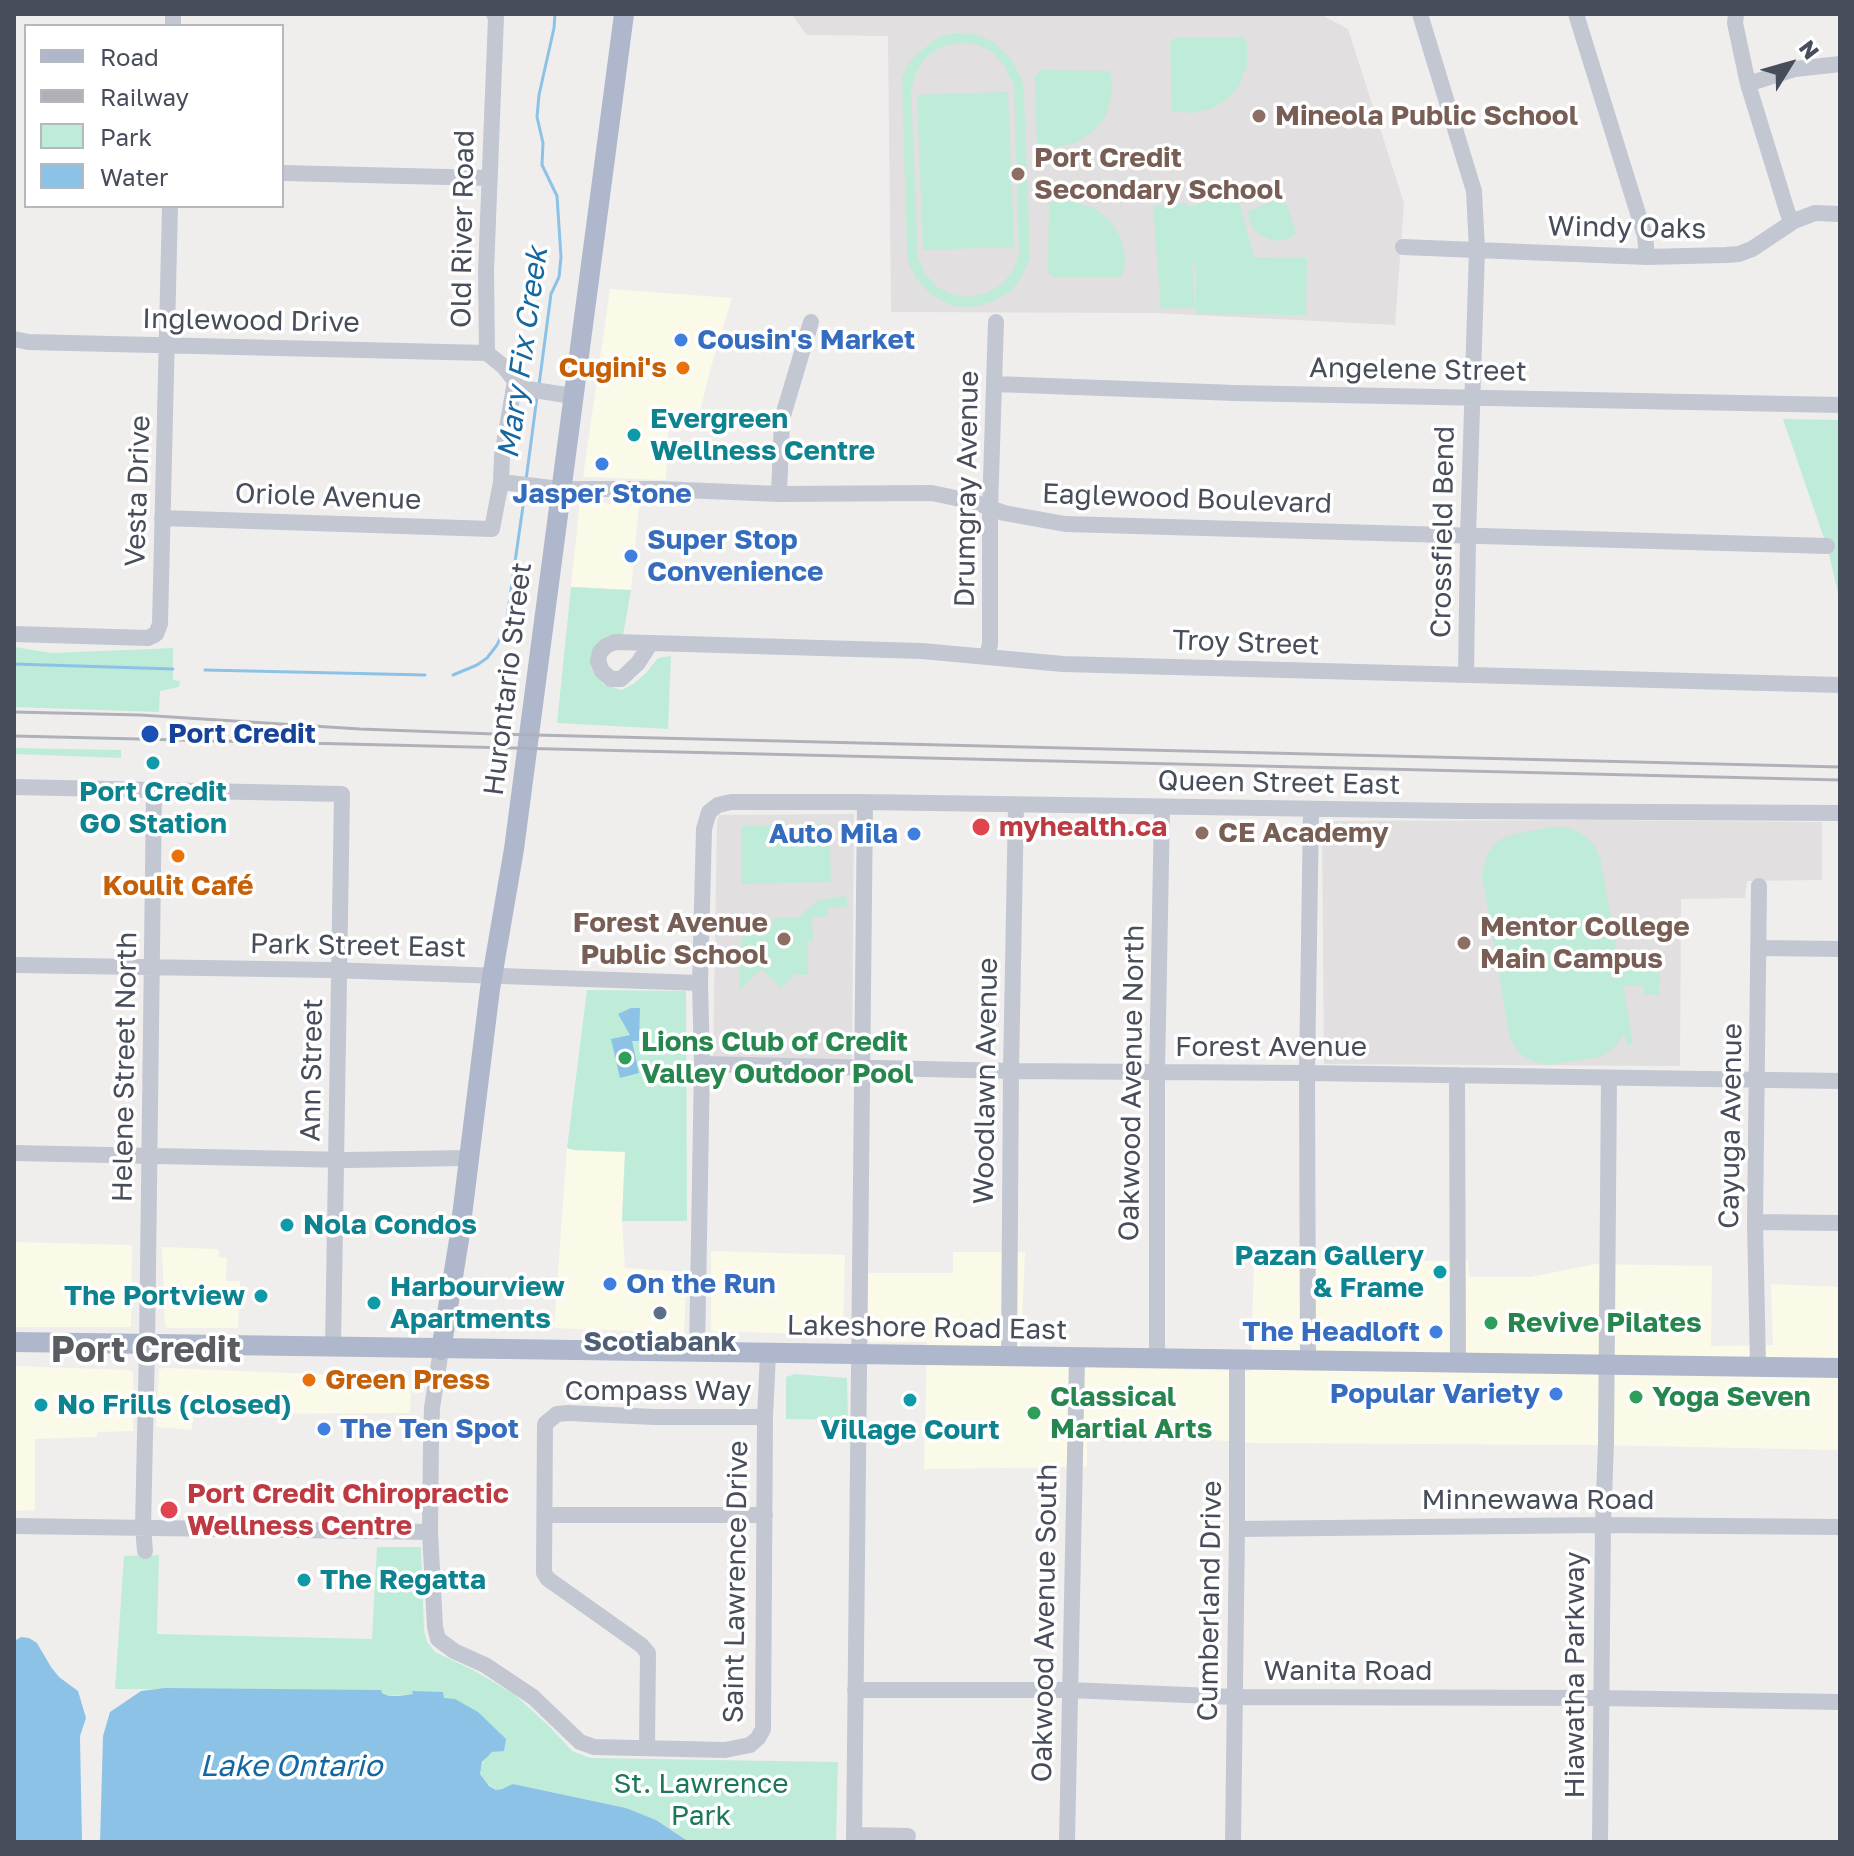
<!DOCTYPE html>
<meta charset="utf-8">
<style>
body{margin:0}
#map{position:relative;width:1854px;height:1856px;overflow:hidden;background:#f0eeed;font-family:"Golos Text",sans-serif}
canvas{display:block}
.frame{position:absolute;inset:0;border:16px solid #474d5a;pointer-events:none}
.legend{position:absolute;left:24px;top:24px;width:260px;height:184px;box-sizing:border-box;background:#fff;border:2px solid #b5b8bd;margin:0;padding:10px 14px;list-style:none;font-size:24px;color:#474d5a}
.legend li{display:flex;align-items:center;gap:16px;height:40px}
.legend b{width:40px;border:2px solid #b5b8bd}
.north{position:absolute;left:1750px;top:24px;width:80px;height:80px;-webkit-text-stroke:6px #fff;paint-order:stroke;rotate:53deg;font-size:22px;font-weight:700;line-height:32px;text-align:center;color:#474d5a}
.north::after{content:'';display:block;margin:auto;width:28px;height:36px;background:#474d5a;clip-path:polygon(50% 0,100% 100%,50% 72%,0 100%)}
</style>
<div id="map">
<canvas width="1854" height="1856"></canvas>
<div class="frame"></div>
<ul class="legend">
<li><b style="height:10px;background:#aeb7cb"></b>Road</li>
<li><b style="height:10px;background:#b0b1b8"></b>Railway</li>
<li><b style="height:22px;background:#beecd9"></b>Park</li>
<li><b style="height:22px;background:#8dc2e7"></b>Water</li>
</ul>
<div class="north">N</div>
</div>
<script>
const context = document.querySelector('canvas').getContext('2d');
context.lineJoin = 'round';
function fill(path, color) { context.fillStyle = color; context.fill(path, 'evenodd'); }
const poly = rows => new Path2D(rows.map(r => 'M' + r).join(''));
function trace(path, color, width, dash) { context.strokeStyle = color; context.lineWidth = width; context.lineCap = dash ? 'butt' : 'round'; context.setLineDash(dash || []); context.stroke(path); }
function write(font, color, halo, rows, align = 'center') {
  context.font = font + ' "Golos Text",sans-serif'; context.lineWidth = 7; context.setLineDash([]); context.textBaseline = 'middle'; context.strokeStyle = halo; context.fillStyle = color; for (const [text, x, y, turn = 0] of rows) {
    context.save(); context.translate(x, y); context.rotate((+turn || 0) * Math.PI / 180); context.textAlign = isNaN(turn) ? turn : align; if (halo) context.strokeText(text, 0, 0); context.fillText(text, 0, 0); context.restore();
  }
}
fill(poly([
 [610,289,732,298,711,367,700,411,669,412,666,480,583,477],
 [580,501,639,506,631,590,571,587],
 [567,1148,574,1150,625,1152,622,1221,625,1268,687,1272,684,1333,554,1328],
 [14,1242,132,1245,131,1327,14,1327],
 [162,1247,216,1249,219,1251,219,1257,227,1258,226,1281,240,1281,238,1328,167,1328,165,1325],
 [711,1251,845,1255,843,1335,711,1331],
 [953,1252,1025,1252,1020,1366,1251,1371,1254,1260,1468,1261,1469,1277,1530,1277,1595,1264,1712,1266,1711,1346,1773,1345,1771,1284,1840,1287,1840,1450,1594,1445,1252,1443,1087,1430,1087,1467,924,1469,927,1342,868,1342,868,1273,953,1273],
 [14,1366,130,1370,133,1372,133,1431,98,1432,96,1437,35,1439,35,1510,14,1511],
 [166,1368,409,1378,411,1387,410,1413,193,1414,192,1430,156,1427,159,1369]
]), '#fbf9e7');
fill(poly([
 [791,14,1320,14,1348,29,1404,203,1395,325,1156,313,891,312,888,36,807,35],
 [854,814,852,1061,713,1057,717,821,719,815],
 [1600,820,1822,822,1822,880,1747,881,1745,898,1681,899,1680,1066,1324,1064,1322,821]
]), '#e1dfdf');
fill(poly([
 [954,33,973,34,993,41,1010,58,1022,79,1024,95,1030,257,1023,274,1012,290,993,301,973,307,953,306,930,294,916,278,909,264,907,252,902,79,908,64,918,53,941,36],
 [958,43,976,44,992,52,1004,65,1012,81,1014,89,1019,254,1013,270,1002,284,987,293,970,297,953,295,937,287,925,274,918,258,911,89,916,72,926,57,941,47],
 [1176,37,1245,37,1247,46,1247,65,1240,84,1228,99,1211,109,1192,113,1172,111,1170,43],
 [1041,70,1110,71,1112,79,1111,99,1105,117,1092,132,1075,143,1056,147,1037,145,1035,77],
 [1008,92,1014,247,923,250,917,95],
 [1230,194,1238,198,1254,257,1307,258,1306,315,1196,314,1196,267,1192,264,1195,307,1161,309,1153,206,1187,203,1188,207],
 [1279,199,1285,200,1296,234,1288,239,1279,241,1269,239,1260,235,1253,229,1249,220,1248,211],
 [1057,201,1077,202,1095,209,1110,221,1121,238,1125,257,1122,277,1055,278,1048,272,1049,203],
 [1783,419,1840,420,1840,602,1828,550],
 [571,587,631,590,622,641,615,640,594,670,603,684,622,690,633,684,646,673,658,658,671,656,668,729,557,723],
 [14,647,52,653,173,648,173,680,180,681,179,687,160,691,159,712,14,707],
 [14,748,121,750,121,758,14,754],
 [829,824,831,882,742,884,741,826],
 [1552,827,1566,827,1579,832,1588,838,1596,849,1600,857,1617,952,1660,954,1659,995,1644,994,1644,986,1623,985,1633,1044,1627,1045,1624,1033,1615,1047,1599,1057,1548,1065,1534,1062,1525,1057,1518,1051,1510,1039,1482,876,1486,856,1494,845,1501,839,1515,834],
 [846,896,848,907,828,908,827,916,812,918,813,941,808,941,808,975,795,974,781,988,762,969,739,990,743,925,772,926,773,917,797,918,819,900],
 [587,990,686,991,687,1221,622,1221,625,1152,574,1150,567,1148],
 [795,1374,847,1378,848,1420,786,1419,786,1377],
 [377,1547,421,1547,424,1631,427,1642,435,1652,473,1670,514,1694,549,1726,572,1751,590,1758,838,1762,836,1842,689,1842,656,1820,626,1808,513,1784,509,1787,496,1790,484,1781,480,1774,480,1769,486,1757,492,1752,499,1751,444,1698,413,1694,389,1696,381,1692,380,1690,115,1689,124,1556,159,1555,157,1634,372,1639]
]), '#beecd9');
fill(poly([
 [631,1008,640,1008,639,1041,632,1041,639,1073,620,1078,611,1039,630,1035,618,1014],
 [21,1637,29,1638,37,1643,51,1667,59,1677,78,1691,86,1718,80,1736,82,1842,14,1842,14,1641],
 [165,1688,381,1690,382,1693,389,1696,398,1696,413,1694,412,1691,443,1692,444,1698,455,1699,478,1712,506,1739,504,1751,492,1752,482,1762,480,1774,489,1786,496,1790,502,1789,513,1784,626,1808,656,1820,689,1842,100,1842,103,1736,110,1712,141,1691]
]), '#8dc2e7');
trace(poly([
 [539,385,551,294,559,277,561,257,557,196,542,165,543,143,537,117,539,95,554,28,555,14],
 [526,480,537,397],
 [14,664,173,669],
 [205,670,425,675],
 [453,675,477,665,487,658,497,645,502,634,507,618,525,492]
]), '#8dc2e7', 3);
trace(poly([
 [1420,14,1474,191,1477,250,1468,536,1466,675],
 [1576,14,1645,236,1647,257],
 [1736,14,1735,23,1748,84,1788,214,1794,221],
 [173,26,173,14],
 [1748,84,1795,69,1840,64],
 [282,173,489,178],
 [1403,247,1647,257,1726,255,1739,254,1752,249,1794,221,1815,213,1840,214],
 [14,339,28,342,487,353],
 [995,384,1235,393,1840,405],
 [514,387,573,396],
 [501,482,560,489,659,489,779,494,932,493,974,502,1004,513,1065,524,1827,546],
 [779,494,782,419,811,322],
 [162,518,492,529,501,482,502,456,515,381,504,367,487,353,486,271,496,17,494,14],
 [14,634,148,638,156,634,160,624,170,206],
 [651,643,638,663,621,679,611,679,602,671,598,661,600,652,606,646,615,642,651,643,922,651,1063,664,1840,685],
 [987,656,990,644,990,509,996,322],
 [14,787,342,794,333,1348],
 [1760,948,1840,949],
 [14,965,330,970,700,983],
 [702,1064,1011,1071,1307,1073,1840,1081],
 [1457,1075,1458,1363],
 [14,1153,347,1160,468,1158],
 [1755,1222,1840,1223],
 [441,1350,432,1408,431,1441,430,1532,435,1627,438,1639,454,1651,485,1665,533,1697,580,1742,594,1747,725,1750,750,1745,758,1738,763,1729,765,1417,768,1354],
 [697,1353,702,1064,700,983,704,829,709,812,718,805,731,802,865,802,1462,811,1840,813],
 [1009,1357,1011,1071,1016,805],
 [1157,1359,1157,1073,1162,808],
 [1308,1361,1307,1073,1311,809],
 [1758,1367,1755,1222,1759,886],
 [545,1515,765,1515],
 [14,1526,430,1532],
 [1237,1529,1603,1525,1840,1527],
 [145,1551,143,1527,147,1345,154,791],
 [855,1690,1069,1690,1235,1697,1600,1698,1840,1702],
 [647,1747,648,1653,641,1645,548,1579,544,1573,545,1424,557,1414,568,1413,654,1417,765,1417],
 [854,1835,908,1836],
 [854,1842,865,802],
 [1067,1842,1077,1358],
 [1233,1842,1237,1529,1237,1360],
 [1600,1842,1603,1525,1606,1442,1609,1078]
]), '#c2c7d2', 16);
trace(poly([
 [14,1342,1840,1368],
 [441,1350,459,1240,490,989,514,849,624,14]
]), '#aeb7cb', 20);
trace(poly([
 [14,712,140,715,360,729,494,734,1840,767],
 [14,736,1840,780]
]), '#b0b1b8', 3);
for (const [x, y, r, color] of [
 [1259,116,8,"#8d6e63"],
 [1018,174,8,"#8d6e63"],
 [681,340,8,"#3f7fe0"],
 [683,368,8,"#e8710a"],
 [634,435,8,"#0f9aa8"],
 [602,464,8,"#3f7fe0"],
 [631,556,8,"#3f7fe0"],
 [150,734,10,"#1a4fb4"],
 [153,763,8,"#0f9aa8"],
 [981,827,10,"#e0444e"],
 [1202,833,8,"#8d6e63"],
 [914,834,8,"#3f7fe0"],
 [178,856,8,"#e8710a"],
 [784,939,8,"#8d6e63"],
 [1464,943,8,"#8d6e63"],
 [625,1058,8,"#2e9e5b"],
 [287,1225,8,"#0f9aa8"],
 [1440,1272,8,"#0f9aa8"],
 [610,1284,8,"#3f7fe0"],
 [261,1296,8,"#0f9aa8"],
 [374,1303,8,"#0f9aa8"],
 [660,1313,8,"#5c6f8a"],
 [1491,1323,8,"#2e9e5b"],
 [1436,1332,8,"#3f7fe0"],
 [309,1380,8,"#e8710a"],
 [1556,1394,8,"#3f7fe0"],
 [1636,1397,8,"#2e9e5b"],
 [910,1400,8,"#0f9aa8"],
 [41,1405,8,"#0f9aa8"],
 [1034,1413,8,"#2e9e5b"],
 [324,1429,8,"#3f7fe0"],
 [169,1510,10,"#e0444e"],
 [304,1580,8,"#0f9aa8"]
]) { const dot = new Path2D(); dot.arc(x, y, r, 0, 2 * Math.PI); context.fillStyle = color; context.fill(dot); trace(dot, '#fff', 3); }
write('bold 28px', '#785e54', '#fff', [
 ["Mineola Public School",1275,116],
 ["Port Credit",1034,158],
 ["Secondary School",1034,190],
 ["CE Academy",1218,833],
 ["Forest Avenue",768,923,"right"],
 ["Public School",768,955,"right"],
 ["Mentor College",1480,927],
 ["Main Campus",1480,959]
], 'left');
write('28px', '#474d5a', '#fff', [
 ["Windy Oaks",1627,228,1],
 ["Old River Road",463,229,-89],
 ["Inglewood Drive",251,321,1],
 ["Angelene Street",1418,370,1],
 ["Drumgray Avenue",967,489,-89],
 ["Vesta Drive",138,491,-88],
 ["Oriole Avenue",328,497,2],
 ["Eaglewood Boulevard",1187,499,2],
 ["Crossfield Bend",1443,532,-89],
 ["Troy Street",1246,643,2],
 ["Hurontario Street",508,679,-83],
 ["Queen Street East",1279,783,1],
 ["Park Street East",358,946,1],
 ["Forest Avenue",1271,1047],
 ["Helene Street North",125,1067,-89],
 ["Ann Street",312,1070,-89],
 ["Woodlawn Avenue",986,1081,-89],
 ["Oakwood Avenue North",1132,1083,-89],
 ["Cayuga Avenue",1731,1126,-89],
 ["Lakeshore Road East",927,1328,1],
 ["Compass Way",658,1391],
 ["Minnewawa Road",1538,1500],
 ["Saint Lawrence Drive",736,1582,-89],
 ["Cumberland Drive",1210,1601,-89],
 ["Oakwood Avenue South",1045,1623,-89],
 ["Wanita Road",1348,1671],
 ["Hiawatha Parkway",1575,1675,-90]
]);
write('bold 28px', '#366cbe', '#fff', [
 ["Cousin's Market",697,340],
 ["Jasper Stone",602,494,"center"],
 ["Super Stop",647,540],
 ["Convenience",647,572],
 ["Auto Mila",898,834,"right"],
 ["On the Run",626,1284],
 ["The Headloft",1420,1332,"right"],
 ["Popular Variety",1540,1394,"right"],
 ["The Ten Spot",340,1429]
], 'left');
write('bold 28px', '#c56008', '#fff', [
 ["Cugini's",667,368],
 ["Koulit Café",178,886,"center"],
 ["Green Press",325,1380,"left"]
], 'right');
write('bold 28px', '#0d838f', '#fff', [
 ["Evergreen",650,419],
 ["Wellness Centre",650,451],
 ["Port Credit",153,792,"center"],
 ["GO Station",153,824,"center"],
 ["Nola Condos",303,1225],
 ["Pazan Gallery",1424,1256,"right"],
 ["& Frame",1424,1288,"right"],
 ["Harbourview",390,1287],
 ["Apartments",390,1319],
 ["The Portview",245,1296,"right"],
 ["No Frills (closed)",57,1405],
 ["Village Court",910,1430,"center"],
 ["The Regatta",320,1580]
], 'left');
write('bold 28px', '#164399', '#fff', [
 ["Port Credit",168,734]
], 'left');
write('bold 28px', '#be3a42', '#fff', [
 ["myhealth.ca",999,827],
 ["Port Credit Chiropractic",187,1494],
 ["Wellness Centre",187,1526]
], 'left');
write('bold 28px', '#27864d', '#fff', [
 ["Lions Club of Credit",641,1042],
 ["Valley Outdoor Pool",641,1074],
 ["Revive Pilates",1507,1323],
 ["Classical",1050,1397],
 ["Martial Arts",1050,1429],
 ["Yoga Seven",1652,1397]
], 'left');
write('bold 28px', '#4e5e75', '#fff', [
 ["Scotiabank",660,1342]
]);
write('28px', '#1c775b', '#fff', [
 ["St. Lawrence",701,1784],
 ["Park",701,1816]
]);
write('italic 30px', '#1467a0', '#fff', [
 ["Mary Fix Creek",523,353,-82],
 ["Lake Ontario",291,1766]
]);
write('bold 36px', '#5a5c62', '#fff', [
 ["Port Credit",146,1351]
]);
</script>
